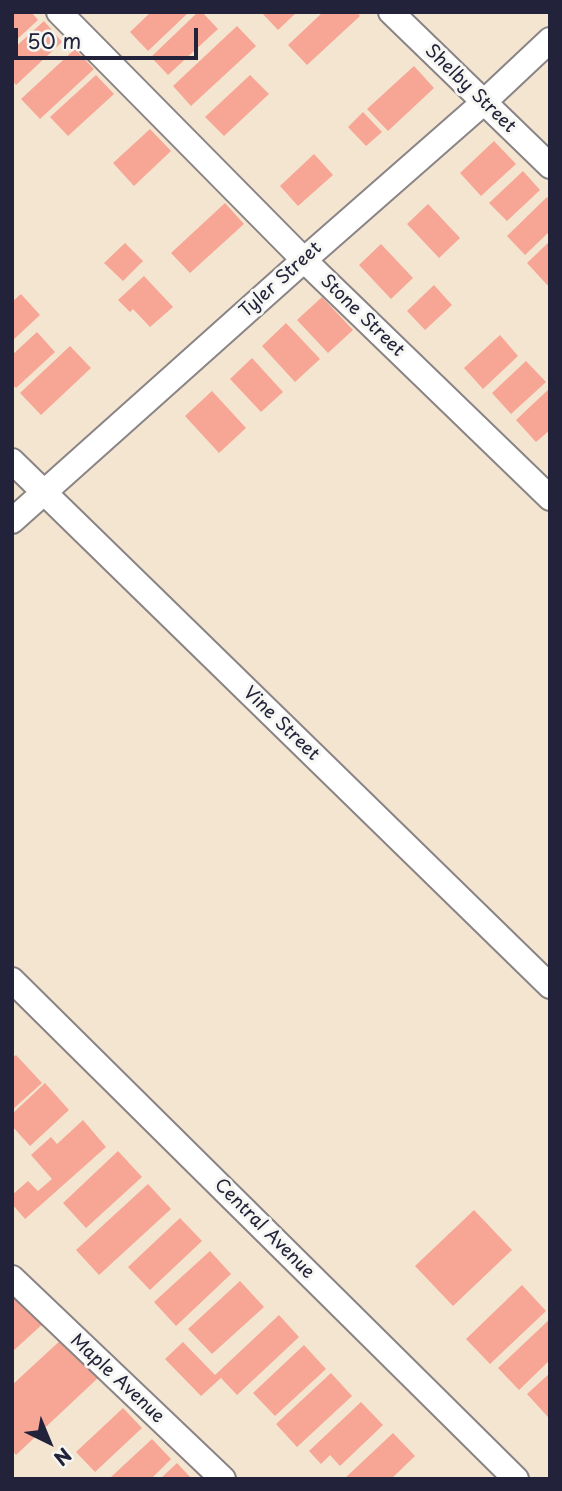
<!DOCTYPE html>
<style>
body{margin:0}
#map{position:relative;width:562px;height:1491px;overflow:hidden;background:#f3e5d0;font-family:"Playpen Sans",sans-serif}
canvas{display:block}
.frame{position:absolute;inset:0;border:14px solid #22223b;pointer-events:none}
.north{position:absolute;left:14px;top:1407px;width:70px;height:70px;-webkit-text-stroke:5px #f6f6f2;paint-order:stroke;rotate:137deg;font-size:19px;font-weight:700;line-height:28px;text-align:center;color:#22223b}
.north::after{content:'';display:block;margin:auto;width:24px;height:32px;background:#22223b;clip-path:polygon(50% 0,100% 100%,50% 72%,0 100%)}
.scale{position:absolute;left:14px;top:28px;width:184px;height:32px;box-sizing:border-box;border:4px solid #22223b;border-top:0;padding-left:9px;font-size:21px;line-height:24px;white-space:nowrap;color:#22223b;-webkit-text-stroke:5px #f6f6f2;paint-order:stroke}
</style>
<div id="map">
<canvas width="562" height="1491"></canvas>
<div class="frame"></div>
<div class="north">N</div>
<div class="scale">50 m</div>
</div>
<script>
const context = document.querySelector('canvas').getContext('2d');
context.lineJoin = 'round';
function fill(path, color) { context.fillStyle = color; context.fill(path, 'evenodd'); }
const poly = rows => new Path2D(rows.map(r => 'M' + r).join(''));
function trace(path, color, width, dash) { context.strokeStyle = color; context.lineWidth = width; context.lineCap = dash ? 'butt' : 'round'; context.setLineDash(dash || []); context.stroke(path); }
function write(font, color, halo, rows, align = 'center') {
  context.font = font + ' "Playpen Sans",sans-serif'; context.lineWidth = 6; context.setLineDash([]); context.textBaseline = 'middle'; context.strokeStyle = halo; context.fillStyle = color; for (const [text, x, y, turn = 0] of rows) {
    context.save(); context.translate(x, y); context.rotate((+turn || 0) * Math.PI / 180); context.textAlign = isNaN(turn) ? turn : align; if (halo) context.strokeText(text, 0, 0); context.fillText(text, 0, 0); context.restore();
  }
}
fill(poly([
 [12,12,31,12,38,20,12,44],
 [151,12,189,12,148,51,130,32],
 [198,12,202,12,218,29,168,75,151,57],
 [261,12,297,12,278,30],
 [323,12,357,12,360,16,307,65,288,45],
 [44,21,62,42,16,85,12,80,12,50],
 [237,26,256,46,191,106,173,86],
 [75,49,94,69,40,119,21,99],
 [414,66,434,88,388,131,367,109],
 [96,75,114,94,68,136,50,117],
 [250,75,269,94,224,136,205,117],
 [363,112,382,132,366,146,348,127],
 [150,129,171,151,134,186,113,163],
 [494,141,516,164,481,196,460,173],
 [314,154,333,175,298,206,280,186],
 [523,171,540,190,507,221,489,203],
 [547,197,550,200,550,231,525,255,507,236],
 [225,203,244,224,190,273,171,253],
 [428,204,460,238,439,258,407,224],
 [550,241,550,288,527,263],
 [125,243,143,261,123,281,104,263],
 [381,244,413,278,391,299,359,265],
 [144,276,173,307,150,327,133,309,130,312,118,300],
 [434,285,452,305,425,330,407,311],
 [21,294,40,315,12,341,12,302],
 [322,297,353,330,328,353,297,320],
 [286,323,320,359,295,382,262,346],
 [37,332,55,352,16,388,12,384,12,355],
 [500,335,518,356,483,389,464,368],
 [70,346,91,368,41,415,20,393],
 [252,358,283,392,261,412,230,379],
 [526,361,546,382,511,414,492,393],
 [550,388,550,430,536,442,516,420],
 [212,391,246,428,219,453,185,416],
 [16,1055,42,1083,12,1110,12,1058],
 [45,1083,69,1110,30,1146,12,1126,12,1114],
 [83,1120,106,1147,25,1219,12,1204,12,1195,28,1181,38,1191,52,1179,31,1155,51,1137,57,1144],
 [118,1151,142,1177,86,1228,63,1203],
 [148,1184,171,1209,99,1275,76,1250],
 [474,1210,512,1250,453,1306,415,1266],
 [180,1218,202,1241,150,1290,128,1267],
 [210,1251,231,1274,176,1326,154,1302],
 [240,1281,264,1307,212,1354,188,1329],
 [12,1284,46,1321,12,1352],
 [522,1285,546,1311,490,1364,466,1339],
 [279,1315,299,1337,237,1395,221,1378,201,1396,165,1359,183,1342,215,1375],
 [550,1319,550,1360,519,1390,498,1368],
 [63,1338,99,1377,16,1455,12,1450,12,1385],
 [304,1345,326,1369,275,1416,253,1393],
 [331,1373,352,1396,297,1447,276,1424],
 [550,1373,550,1415,548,1417,527,1394],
 [361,1402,383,1425,340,1466,330,1455,321,1464,309,1451],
 [123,1408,142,1428,95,1472,76,1452],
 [393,1433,415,1456,391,1479,344,1479],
 [152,1439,171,1459,151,1479,113,1479,111,1477],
 [177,1463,192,1479,160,1479]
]), '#f7a695');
const minor = poly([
 [59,12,304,260,550,498],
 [391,12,550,166],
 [12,461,550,986],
 [12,521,304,260,483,103,550,40],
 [12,980,516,1479],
 [12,1278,223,1479]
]);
trace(minor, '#8a8486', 28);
trace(minor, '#fff', 24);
write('18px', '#22223b', '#f6f6f2', [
 ["Shelby Street",470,89,44],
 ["Tyler Street",281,280,-42],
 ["Stone Street",362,316,44],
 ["Vine Street",281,724,44],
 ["Central Avenue",264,1229,45],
 ["Maple Avenue",117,1379,43]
]);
</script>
